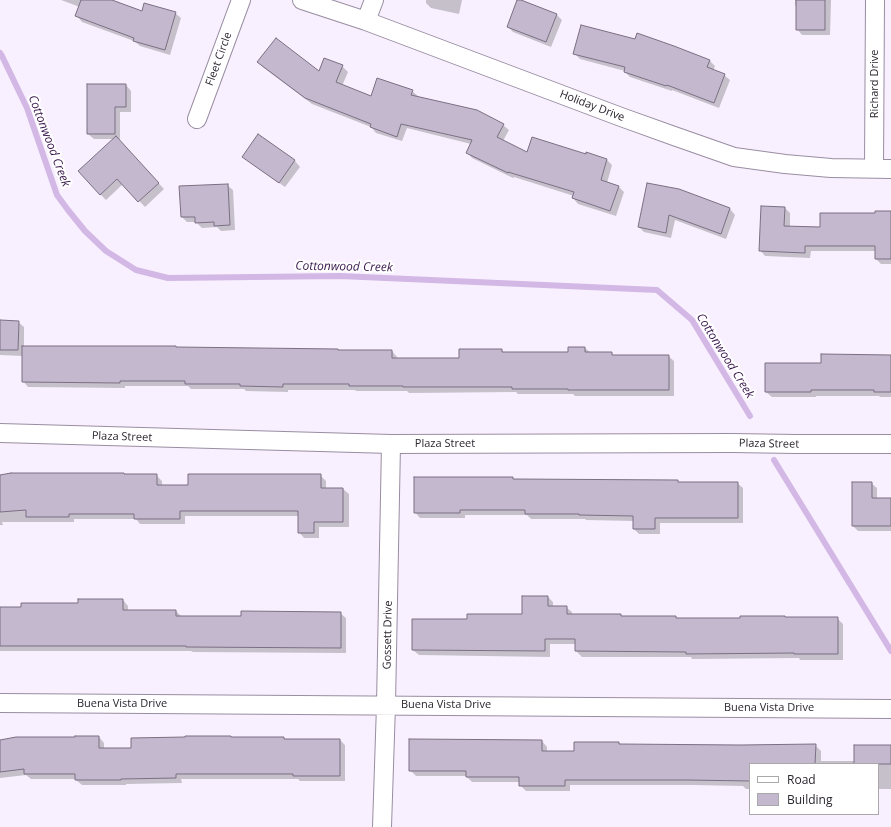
<!DOCTYPE html>
<style>
body{margin:0}
#map{position:relative;width:891px;height:827px;overflow:hidden;background:#f8f0fe;font-family:"Open Sans",sans-serif}
canvas{display:block}
.legend{position:absolute;left:749px;top:763px;width:130px;height:52px;box-sizing:border-box;background:#fff;border:1px solid #aaa8ab;margin:0;padding:5px 7px;list-style:none;font-size:12px;color:#2a252e}
.legend li{display:flex;align-items:center;gap:8px;height:20px}
.legend b{width:20px;border:1px solid #aaa8ab}
</style>
<div id="map">
<canvas width="891" height="827"></canvas>
<ul class="legend">
<li><b style="height:5px;background:#fff"></b>Road</li>
<li><b style="height:11px;background:#c4b8ce"></b>Building</li>
</ul>
</div>
<script>
const context = document.querySelector('canvas').getContext('2d');
context.lineJoin = 'round';
function fill(path, color) { context.fillStyle = color; context.fill(path, 'evenodd'); }
const poly = rows => new Path2D(rows.map(r => 'M' + r).join(''));
function trace(path, color, width, dash) { context.strokeStyle = color; context.lineWidth = width; context.lineCap = dash ? 'butt' : 'round'; context.setLineDash(dash || []); context.stroke(path); }
function write(font, color, halo, rows, align = 'center') {
  context.font = font + ' "Open Sans",sans-serif'; context.lineWidth = 4; context.setLineDash([]); context.textBaseline = 'middle'; context.strokeStyle = halo; context.fillStyle = color; for (const [text, x, y, turn = 0] of rows) {
    context.save(); context.translate(x, y); context.rotate((+turn || 0) * Math.PI / 180); context.textAlign = isNaN(turn) ? turn : align; if (halo) context.strokeText(text, 0, 0); context.fillText(text, 0, 0); context.restore();
  }
}
fill(poly([
 [61,0,110,0,143,12,175,13,181,18,170,55,140,46,134,41,82,22,77,16,80,7],
 [426,0,462,0,459,14,431,8,426,3],
 [518,0,557,15,562,20,551,47,513,32,508,27],
 [795,0,831,0,830,35,802,35,797,29,797,8,795,5],
 [635,40,710,61,715,66,713,71,724,75,730,80,719,108,672,90,672,91,630,77,625,72,625,71,580,59,574,53],
 [258,62,320,72,342,66,348,72,342,86,372,97,412,91,418,96,417,97,503,125,509,130,503,141,528,153,586,155,587,153,607,160,612,165,607,183,618,186,624,192,616,216,578,204,573,198,574,196,514,177,513,178,472,158,467,152,471,144,407,128,402,141,376,133,371,127,312,104,264,68],
 [126,85,131,91,131,112,120,112,120,139,118,139,164,189,145,207,123,184,106,200,100,194,114,139,94,139,88,134],
 [259,136,295,161,300,167,285,187,249,162],
 [227,185,233,190,235,230,221,231,217,227,202,228,196,222,187,222,182,217],
 [679,190,730,209,735,215,726,239,675,220,671,238,644,232,639,227],
 [785,208,790,213,790,227,821,228,876,214,891,212,891,264,881,264,876,259,876,251,811,251,810,258,765,256,760,250],
 [0,321,18,322,24,327,24,347,392,351,397,357,397,359,460,359,502,350,504,353,569,353,585,348,591,353,611,353,614,356,668,356,674,361,674,396,575,396,573,394,518,394,516,392,409,393,407,391,356,391,355,390,288,390,288,392,246,391,244,389,191,389,188,386,125,386,125,388,28,387,23,381,23,356,0,355],
 [891,356,891,397,880,397,879,396,816,396,816,397,772,397,766,392,822,364],
 [156,475,162,481,162,486,189,486,320,475,326,481,326,489,343,489,349,494,349,527,319,527,319,538,304,538,299,532,299,516,185,516,185,524,140,524,136,519,74,519,74,522,2,522,3,525,0,525,0,476],
 [512,478,514,480,677,481,679,483,737,483,743,488,743,523,660,523,660,534,639,534,634,529,634,521,586,520,585,519,531,519,527,515,465,515,465,518,420,518,415,512],
 [871,483,877,488,877,499,891,499,891,531,858,531,853,526],
 [548,597,553,602,553,607,566,607,572,612,572,615,621,615,623,617,676,617,678,619,837,618,843,624,843,660,800,660,799,658,692,659,691,657,582,657,576,651,576,644,550,644,550,657,419,655,413,650,468,620,524,615],
 [123,600,128,606,128,611,176,611,182,617,242,617,340,613,346,618,346,653,193,652,191,651,0,651,0,608,22,608],
 [99,737,104,743,104,749,132,749,284,738,285,740,340,740,345,745,345,781,300,781,298,779,181,779,182,783,126,784,126,785,82,785,76,780,76,779,31,779,26,775,0,778,0,741],
 [542,741,547,747,547,752,575,752,619,743,620,745,815,745,821,751,821,761,855,761,891,746,891,789,878,789,878,764,750,764,750,789,746,789,743,786,693,785,570,785,570,791,526,791,520,785,520,782,472,782,466,776,416,776,410,770]
]), '#0003');
trace(poly([
 [0,53,2,56,27,108,57,195,68,210,85,231,106,251,136,270,168,278,340,276,657,290,692,320,750,416],
 [774,460,891,651]
]), '#d3b8e6', 6);
const building = poly([
 [81,0,112,0,142,11,144,3,176,12,165,50,133,41,134,38,75,16,81,0],
 [517,0,521,0,557,14,546,42,507,27,517,0],
 [796,0,825,0,825,30,796,30,796,0],
 [581,25,635,39,637,33,674,46,710,60,707,67,725,74,714,103,667,85,666,86,624,72,625,67,573,54,581,25],
 [276,38,319,71,324,58,343,65,336,82,371,96,377,78,413,90,411,95,477,110,504,124,497,137,527,152,532,137,586,154,586,152,607,159,601,180,619,186,610,211,572,198,574,192,508,172,508,173,466,153,472,140,401,124,397,137,370,127,371,124,305,98,257,62,276,38],
 [87,84,126,84,126,107,115,107,115,134,87,134,87,84],
 [258,134,295,160,279,183,242,157,258,134],
 [116,136,159,183,138,202,117,179,100,195,78,171,116,136],
 [647,183,679,189,730,208,721,234,669,215,666,233,638,227,647,183],
 [228,184,230,225,214,226,214,222,195,223,195,217,181,217,179,186,228,184],
 [761,206,785,207,784,226,820,227,820,213,875,213,875,211,891,211,891,259,875,259,875,246,805,246,805,253,759,251,761,206],
 [0,320,19,321,18,350,0,350,0,320],
 [22,346,176,346,176,347,338,349,338,350,392,350,392,358,459,358,459,349,502,349,502,352,568,352,568,347,585,347,585,352,612,352,612,355,669,355,669,390,568,390,568,389,512,389,512,387,403,387,403,386,349,386,349,384,283,384,283,387,240,386,240,384,185,384,185,381,120,381,120,383,22,382,22,346],
 [821,354,891,355,891,392,874,392,874,390,811,390,811,392,765,392,765,363,821,363,821,354],
 [11,473,124,473,124,474,157,474,157,485,188,485,188,474,321,474,321,488,343,488,343,522,314,522,314,533,298,533,298,511,180,511,180,519,134,519,134,514,69,514,69,517,26,517,26,510,0,512,0,475,11,473],
 [414,477,513,477,513,479,678,480,678,482,738,482,738,518,655,518,655,529,633,529,633,516,579,515,579,514,525,514,525,510,460,510,460,513,414,513,414,477],
 [852,482,872,482,872,498,891,498,891,526,852,526,852,482],
 [522,596,548,596,548,606,567,606,567,614,621,614,621,616,676,616,676,618,740,618,740,616,785,616,785,617,838,617,838,654,794,654,794,653,686,654,686,652,575,651,575,639,545,639,545,651,412,650,412,619,467,619,467,614,522,614,522,596],
 [78,599,123,599,123,610,176,610,176,616,241,616,241,611,341,612,341,648,186,647,186,646,0,646,0,607,21,607,21,603,78,603,78,599],
 [75,736,99,736,99,748,131,748,131,738,185,737,185,736,231,736,231,737,284,737,284,739,340,739,340,776,293,776,293,774,176,774,176,778,121,779,121,780,75,780,75,774,24,774,24,769,0,772,0,740,16,737,75,737,75,736],
 [409,739,542,740,542,751,574,751,574,742,619,742,619,744,740,745,816,744,815,764,750,764,750,781,687,780,565,780,565,786,519,786,519,777,466,777,466,771,409,771,409,739],
 [854,745,891,745,891,764,854,764,854,745]
]);
fill(building, '#c4b8ce');
trace(building, '#7a6f83', 1);
const street = poly([
 [302,0,366,21,621,117,674,136,734,157,785,164,831,168,891,169],
 [366,21,374,0],
 [197,119,241,0],
 [874,168,875,0],
 [0,433,391,444,732,443,796,444,891,444],
 [0,703,891,709],
 [382,827,386,705,391,444]
]);
trace(street, '#998da2', 20);
trace(street, '#fff', 18);
write('11px', '#2a252e', '#fff', [
 ["Fleet Circle",219,59,-70],
 ["Richard Drive",875,84,-90],
 ["Holiday Drive",592,106,21],
 ["Plaza Street",122,437,2],
 ["Plaza Street",445,444],
 ["Plaza Street",769,444,1],
 ["Gossett Drive",388,635,-89],
 ["Buena Vista Drive",122,704],
 ["Buena Vista Drive",446,705],
 ["Buena Vista Drive",769,708]
]);
write('italic 12px', '#38164c', '#fff', [
 ["Cottonwood Creek",49,141,69],
 ["Cottonwood Creek",344,267,1],
 ["Cottonwood Creek",725,356,58]
]);
</script>
